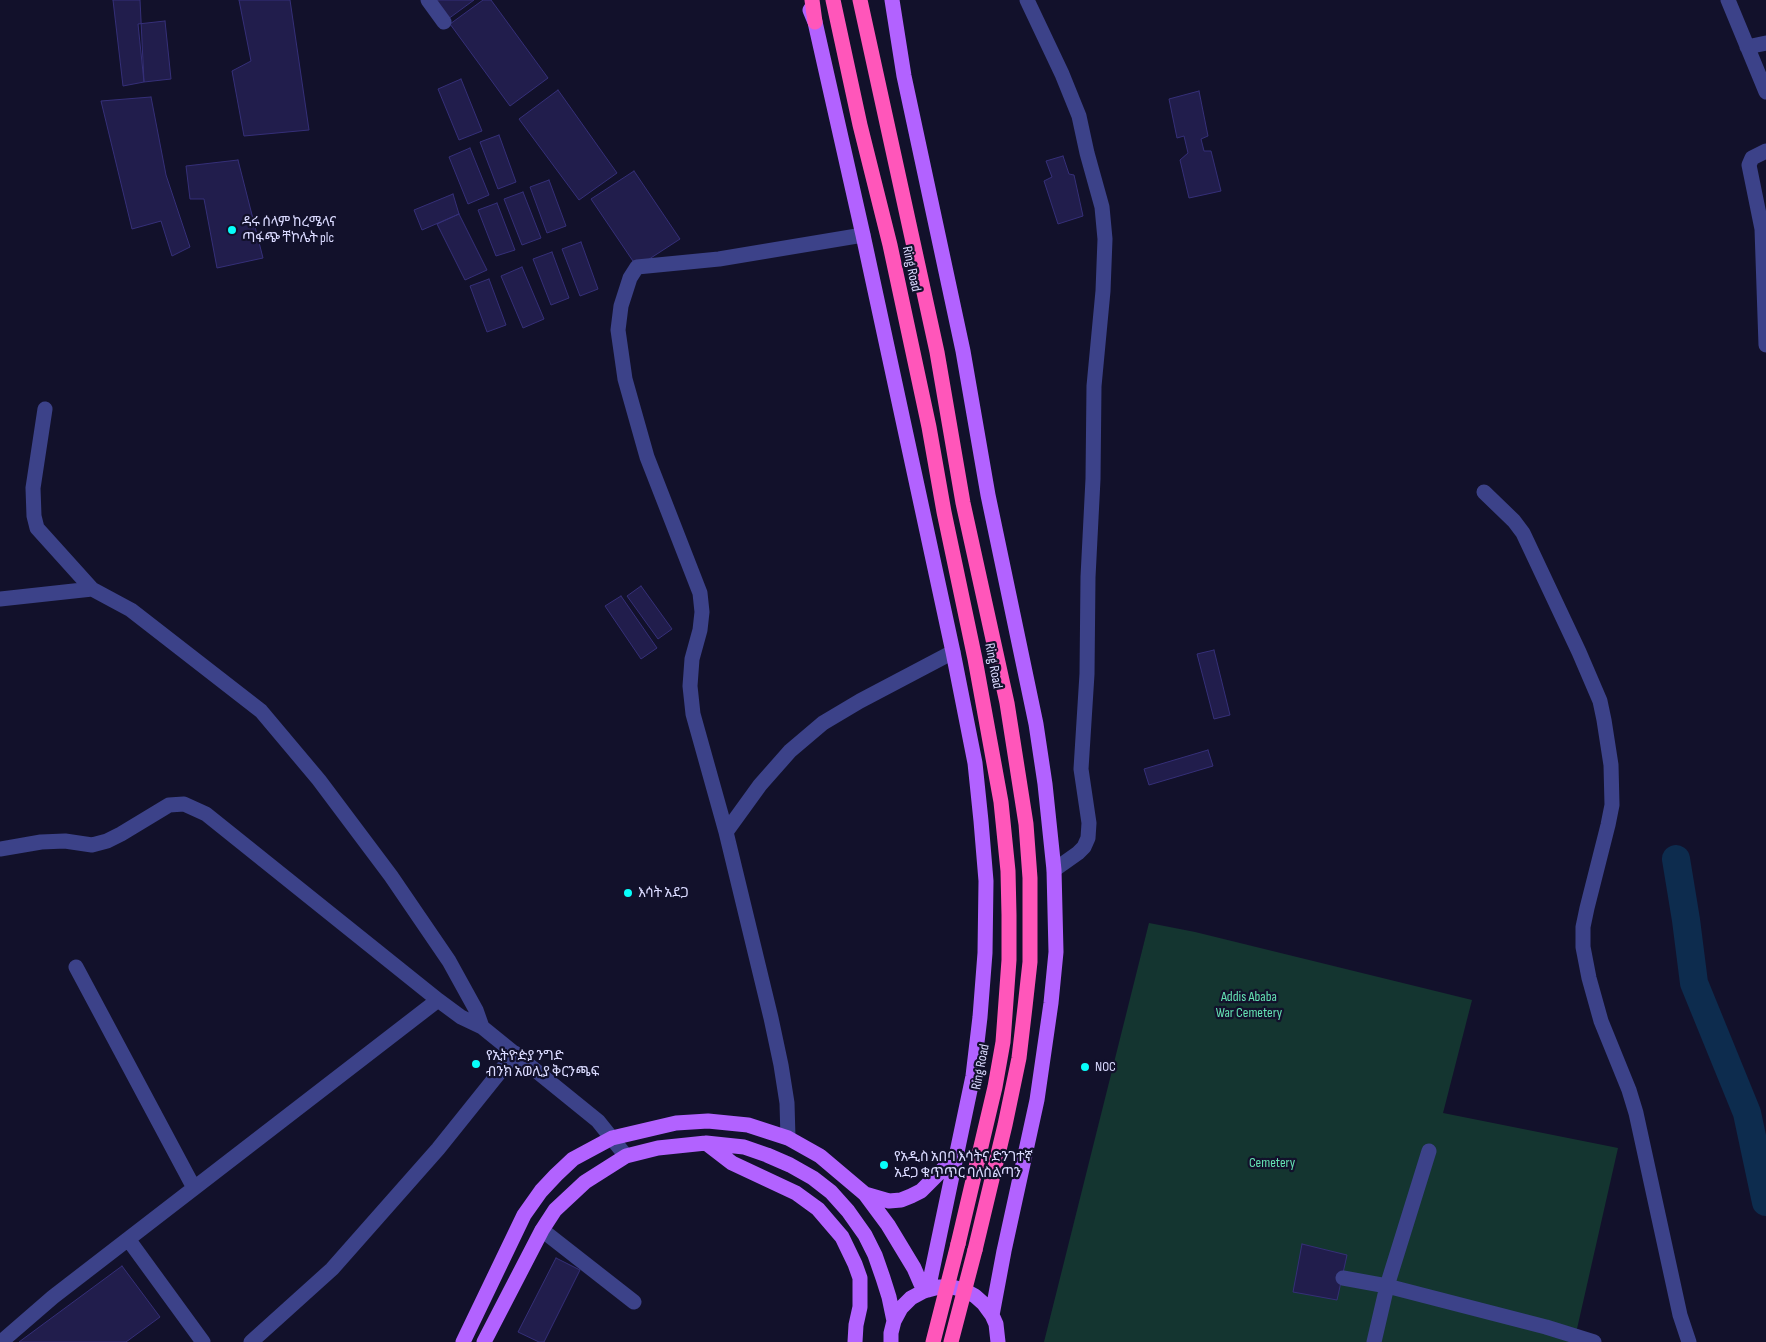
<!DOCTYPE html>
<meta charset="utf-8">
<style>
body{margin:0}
canvas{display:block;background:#12112b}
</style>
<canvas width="1766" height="1342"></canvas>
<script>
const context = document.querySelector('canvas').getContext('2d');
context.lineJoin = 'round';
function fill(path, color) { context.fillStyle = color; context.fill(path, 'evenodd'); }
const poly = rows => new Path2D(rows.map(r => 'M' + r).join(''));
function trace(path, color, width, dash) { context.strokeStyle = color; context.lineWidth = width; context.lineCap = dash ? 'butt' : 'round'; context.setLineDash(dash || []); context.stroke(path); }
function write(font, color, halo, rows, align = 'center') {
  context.font = font + ' "Sofia Sans Condensed","Noto Sans Ethiopic",sans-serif'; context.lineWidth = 4.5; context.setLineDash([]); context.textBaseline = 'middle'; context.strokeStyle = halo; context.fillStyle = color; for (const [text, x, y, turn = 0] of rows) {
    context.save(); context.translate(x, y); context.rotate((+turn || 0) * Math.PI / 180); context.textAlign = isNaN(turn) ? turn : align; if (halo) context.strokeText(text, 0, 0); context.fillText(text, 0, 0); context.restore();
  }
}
fill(poly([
 [1149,923,1195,932,1472,1000,1443,1113,1618,1148,1574,1342,1044,1342]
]), '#143530');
trace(poly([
 [1676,859,1686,920,1694,983,1747,1113,1766,1202]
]), '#0d2c4e', 28);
const building = poly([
 [113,0,140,0,144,82,123,86,113,0],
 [239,0,290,0,309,130,244,136,232,71,251,61,239,0],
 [428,0,474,0,444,22,428,0],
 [483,0,491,0,548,78,510,106,450,24,483,0],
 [165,21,171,79,144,82,138,24,165,21],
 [461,79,482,131,459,140,438,89,461,79],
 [558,90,617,173,579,200,519,119,558,90],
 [1199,91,1208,136,1201,139,1204,151,1211,151,1221,191,1189,198,1180,160,1188,153,1184,136,1177,138,1169,99,1199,91],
 [151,97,166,175,190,247,172,256,161,221,132,229,101,101,151,97],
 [499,135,516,182,498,189,480,142,499,135],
 [470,148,489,195,468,204,449,157,470,148],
 [1063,156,1069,174,1074,175,1083,216,1058,224,1044,181,1052,177,1046,161,1063,156],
 [238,160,263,258,217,268,204,199,190,199,186,166,238,160],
 [634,171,680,239,637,267,591,199,634,171],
 [549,180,566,226,547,233,530,187,549,180],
 [523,192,541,238,522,245,504,199,523,192],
 [453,194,459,214,422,230,414,210,453,194],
 [497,203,515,250,496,256,478,210,497,203],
 [459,214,487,270,465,280,437,224,459,214],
 [581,242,598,289,580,296,562,249,581,242],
 [552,252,569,298,551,305,533,259,552,252],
 [522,267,544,319,523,328,501,276,522,267],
 [489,279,506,325,487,332,470,286,489,279],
 [641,586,672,629,658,639,627,596,641,586],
 [621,596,657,648,641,659,605,606,621,596],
 [1214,650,1230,715,1214,719,1197,654,1214,650],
 [1208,750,1213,766,1149,785,1144,769,1208,750],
 [1302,1244,1347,1255,1337,1300,1293,1292,1302,1244],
 [556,1258,580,1270,544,1342,539,1342,518,1332,556,1258],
 [122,1266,160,1317,126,1342,19,1342,122,1266]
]);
fill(building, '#211d4c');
trace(building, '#352f78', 1);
trace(poly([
 [428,0,444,22],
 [1027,0,1062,74,1079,116,1087,153,1102,207,1105,239,1103,291,1094,386,1093,479,1088,577,1087,674,1081,769,1089,823,1088,838,1084,847,1078,853,1054,870],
 [1728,0,1766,92],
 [1747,47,1766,43],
 [1766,151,1752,158,1749,165,1762,229,1766,345],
 [45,409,33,488,34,516,37,528,92,589,131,610,261,711,319,780,391,876,449,961,476,1010,482,1027,598,1121,626,1156],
 [1484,492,1514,521,1523,533,1579,652,1600,701,1604,720,1611,765,1612,805,1608,825,1587,908,1583,927,1583,947,1589,978,1601,1021,1629,1090,1636,1113,1680,1315,1689,1342],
 [0,599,92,589],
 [726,832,760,785,790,751,823,723,860,701,953,652],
 [0,849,41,842,65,841,92,845,107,841,121,834,169,805,184,804,206,814,438,1000],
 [76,967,194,1188],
 [788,1138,787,1103,781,1065,771,1018,726,832,693,714,690,686,692,659,700,630,702,612,700,593,647,457,625,379,618,330,621,306,630,278,637,267,719,259,863,235],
 [1429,1151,1387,1286,1546,1327,1594,1342],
 [542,1230,634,1302],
 [128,1239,203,1342],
 [1343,1278,1387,1286,1374,1342],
 [1,1342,53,1297,438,1000,461,1017,482,1027],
 [251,1342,332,1269,438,1149,515,1053]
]), '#3c4289', 15);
trace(poly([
 [892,0,904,76,963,351,988,495,1036,724,1045,784,1054,870,1056,952,1051,1003,1037,1100,1004,1251,992,1315],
 [810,10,815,22,863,235,953,652,975,763,981,821,986,881,985,953,980,1017,973,1076,928,1290],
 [706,1143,732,1163,796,1193,818,1209,842,1237,855,1264,860,1278,860,1307,856,1325,855,1342],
 [865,1194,889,1201,901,1200,911,1196,921,1191,956,1156],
 [463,1342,524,1215,541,1191,556,1175,573,1159,612,1138,676,1123,708,1121,748,1125,788,1138,820,1156,865,1194,888,1225,914,1268,924,1291],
 [484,1342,542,1230,555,1210,585,1182,626,1156,658,1148,706,1143,744,1147,767,1155,790,1165,813,1178,831,1192,848,1211,865,1235,875,1255,883,1278,889,1297,894,1321],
 [891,1342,891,1333,894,1321,901,1308,911,1298,924,1291,939,1287,952,1287,964,1290,975,1296,984,1304,992,1315,996,1324,998,1342]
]), '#b262ff', 15);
trace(poly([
 [812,0,815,22],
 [833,0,860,125,890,245,929,427,944,512,975,659,1001,802,1008,871,1009,915,1009,960,1003,1042,995,1087,958,1244],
 [860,0,937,352,963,503,1007,703,1026,824,1030,878,1030,962,1025,1007,1019,1058,1005,1125,975,1250]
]), '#ff56ba', 15);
trace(poly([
 [933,1342,958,1244],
 [951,1342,975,1250]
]), '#ff56ba', 15);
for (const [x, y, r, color] of [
 [232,230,5,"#07fffb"],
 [628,893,5,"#07fffb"],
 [476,1064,5,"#07fffb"],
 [1085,1067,5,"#07fffb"],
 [884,1165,5,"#07fffb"]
]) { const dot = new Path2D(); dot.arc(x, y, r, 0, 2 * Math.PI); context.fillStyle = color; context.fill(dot); trace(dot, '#12112b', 2); }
write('14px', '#dadaff', '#12112b', [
 ["ዳሩ ሰላም ከረሜላና",242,222],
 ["ጣፋጭ ቸኮሌት plc",242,238],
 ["እሳት አደጋ",638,893],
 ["የኢትዮዽያ ንግድ",486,1056],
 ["ብንክ አወሊያ ቅርንጫፍ",486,1072],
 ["NOC",1095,1067],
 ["የአዲስ አበባ እሳትና ድንገተኛ",894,1157],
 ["አደጋ ቁጥጥር ባለስልጣን",894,1173]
], 'left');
write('14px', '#dadaff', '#12112b', [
 ["Ring Road",911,269,78],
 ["Ring Road",993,666,79],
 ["Ring Road",981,1067,-79]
]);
write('14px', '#64e1b3', '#12112b', [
 ["Addis Ababa",1249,997],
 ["War Cemetery",1249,1013],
 ["Cemetery",1272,1163]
]);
</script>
